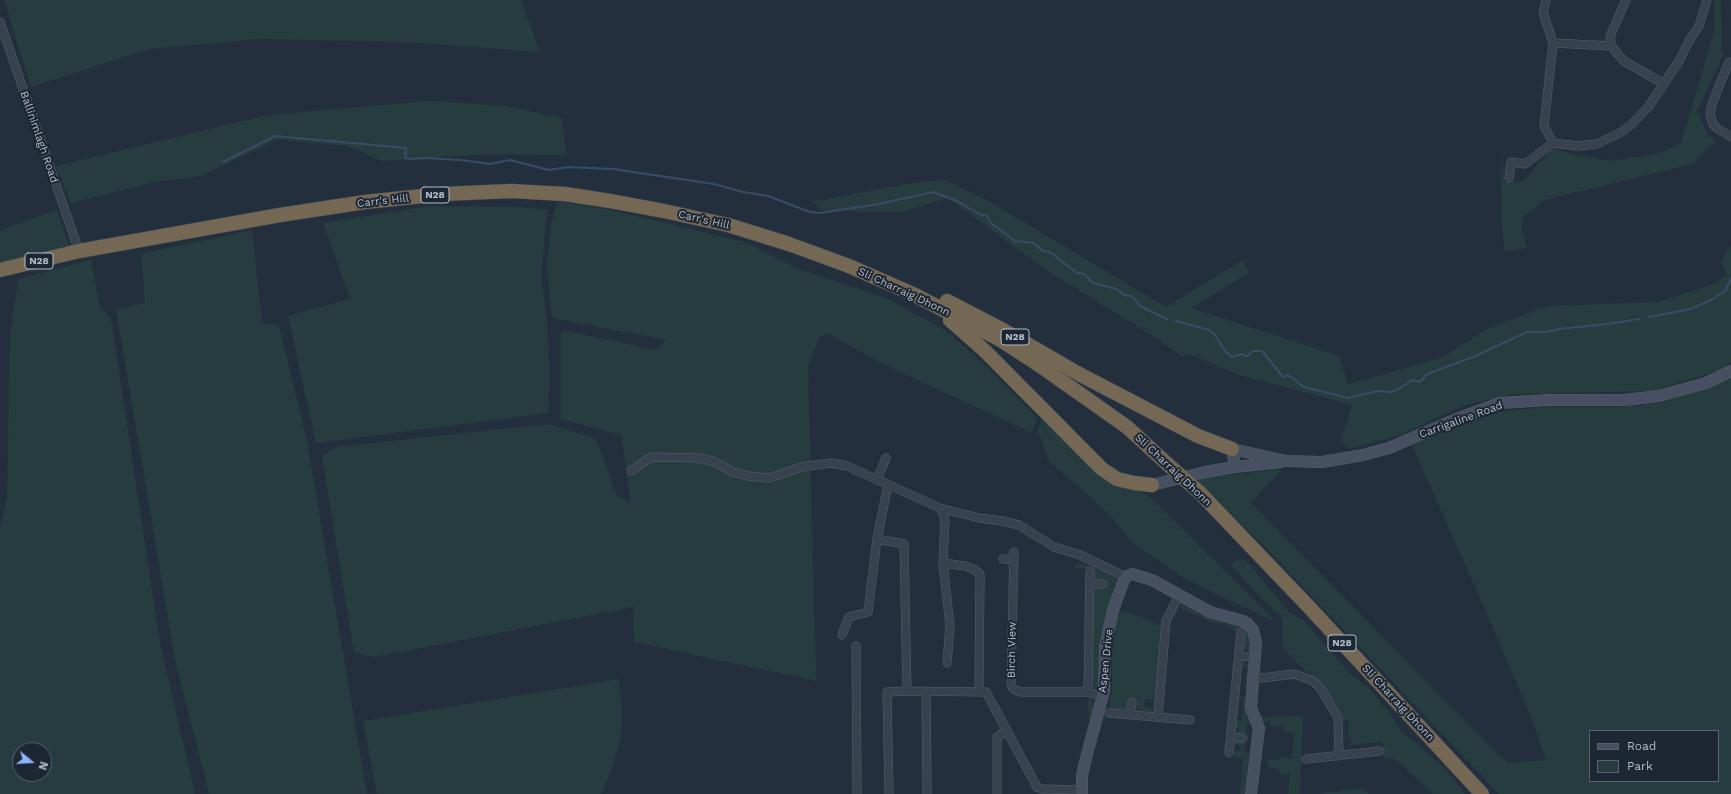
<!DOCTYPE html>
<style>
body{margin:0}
#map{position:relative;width:1731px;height:794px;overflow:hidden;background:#242f3e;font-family:"Work Sans",sans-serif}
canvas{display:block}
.legend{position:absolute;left:1589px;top:730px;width:130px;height:52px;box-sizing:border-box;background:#1d2633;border:1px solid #59626f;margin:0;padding:5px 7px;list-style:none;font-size:12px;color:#b4bcc9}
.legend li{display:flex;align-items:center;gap:8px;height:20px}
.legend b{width:20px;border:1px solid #59626f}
.north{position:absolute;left:12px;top:742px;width:40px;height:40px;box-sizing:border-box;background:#1d2633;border:1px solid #59626f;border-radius:50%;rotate:108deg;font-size:11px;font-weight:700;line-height:16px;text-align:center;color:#b4bcc9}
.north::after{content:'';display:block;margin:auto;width:14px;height:18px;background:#8ab4f8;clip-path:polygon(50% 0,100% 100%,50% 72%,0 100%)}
</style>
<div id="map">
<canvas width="1731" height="794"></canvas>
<ul class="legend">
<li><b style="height:5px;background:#465061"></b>Road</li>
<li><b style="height:11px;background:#263c3f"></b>Park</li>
</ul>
<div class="north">N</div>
</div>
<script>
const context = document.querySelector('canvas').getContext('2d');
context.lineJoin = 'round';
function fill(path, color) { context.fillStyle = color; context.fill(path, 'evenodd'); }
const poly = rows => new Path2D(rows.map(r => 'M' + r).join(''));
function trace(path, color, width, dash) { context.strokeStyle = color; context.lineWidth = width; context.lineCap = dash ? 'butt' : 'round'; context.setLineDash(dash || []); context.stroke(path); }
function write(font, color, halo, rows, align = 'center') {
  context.font = font + ' "Work Sans",sans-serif'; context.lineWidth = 4; context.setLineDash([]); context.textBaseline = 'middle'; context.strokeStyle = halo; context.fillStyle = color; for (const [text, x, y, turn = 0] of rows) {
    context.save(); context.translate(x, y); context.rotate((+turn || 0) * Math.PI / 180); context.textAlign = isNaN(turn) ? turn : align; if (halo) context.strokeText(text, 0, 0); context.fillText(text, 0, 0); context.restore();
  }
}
fill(poly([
 [4,0,521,0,540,52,409,42,258,39,149,49,31,87],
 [1714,0,1721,0,1722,52,1724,54,1697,111,1708,135,1716,141,1693,164,1544,200,1524,216,1521,228,1527,248,1504,251,1501,205,1502,148,1504,182,1523,181,1553,148,1572,154,1612,161,1657,154,1681,143,1714,32],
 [430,101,505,106,562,118,567,155,488,154,381,161,348,146,277,140,201,176,154,182,70,203,56,166,268,115],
 [946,180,985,199,1166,307,1243,260,1249,273,1191,308,1339,356,1348,384,1441,358,1485,330,1547,306,1658,302,1714,284,1727,275,1721,262,1726,252,1731,247,1731,362,1717,371,1653,391,1513,394,1462,406,1401,435,1348,449,1341,441,1352,405,1239,375,1187,353,1182,357,1161,341,1048,271,948,198,901,212,824,211,811,202,913,183],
 [557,201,611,210,745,242,799,269,886,298,947,331,988,368,1037,418,1032,433,883,364,827,333,819,338,808,367,816,681,634,642,633,605,629,608,374,657,354,653,322,456,336,447,548,424,596,439,617,496,630,503,629,487,621,435,561,419,561,330,657,350,666,340,552,318,547,265,551,226],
 [429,206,521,207,548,210,545,228,541,275,547,321,550,374,548,413,316,443,288,316,350,299,323,223],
 [57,210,69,246,0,265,0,231,14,225],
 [252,230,262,323,279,325,307,441,367,794,209,794,175,660,116,309,145,303,141,254],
 [91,260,100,307,111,318,160,643,195,794,0,794,0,527,7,499,10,333,18,279],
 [20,750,44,750,44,774,20,774],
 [1731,377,1731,794,1499,794,1269,551,1195,479,1282,469,1251,503,1495,751,1507,762,1513,763,1546,760,1531,717,1483,605,1412,445,1458,423,1495,412,1546,407,1619,407,1661,403,1713,386],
 [1590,731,1718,731,1718,781,1590,781],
 [1042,418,1128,488,1143,492,1154,501,1270,615,1272,621,1184,578,1133,543,1107,512,1048,460,1041,439,1037,432],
 [1236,560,1246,560,1286,609,1305,622,1351,675,1368,687,1388,711,1402,732,1412,739,1444,768,1466,794,1433,794,1399,762,1391,758,1384,758,1384,745,1380,742,1350,745,1350,750,1346,750,1348,749,1349,744,1351,744,1351,738,1343,738,1343,747,1343,737,1348,737,1349,720,1343,720,1324,689,1283,648,1282,618,1264,601,1231,565],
 [1077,562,1113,574,1117,579,1107,610,1099,648,1099,687,1097,689,1094,687,1094,680,1092,680,1093,591,1097,588,1097,580,1086,568,1074,568],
 [1182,605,1207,617,1245,628,1250,638,1250,650,1243,649,1245,636,1238,630,1231,630,1231,626,1210,622,1179,607],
 [1120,610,1154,622,1162,628,1156,700,1145,699,1144,706,1151,709,1151,707,1155,707,1151,712,1138,711,1134,705,1127,707,1124,710,1109,709,1112,690,1112,653,1115,628],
 [1242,663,1248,664,1249,666,1247,690,1239,690,1245,689,1247,667,1241,666],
 [619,679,622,717,620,739,612,768,601,794,377,794,363,721],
 [1238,696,1247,697,1247,711,1251,724,1247,723,1244,751,1249,753,1245,794,1240,794,1243,758,1234,758,1235,750,1240,751,1240,746,1234,744,1237,741,1244,741,1244,734,1239,732,1236,727,1236,721,1242,721,1243,699,1238,699],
 [1088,698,1093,701,1093,706,1095,706,1092,720,1089,721],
 [1258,713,1264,717,1303,716,1300,794,1288,794,1290,775,1279,774,1279,769,1268,768,1269,765,1266,765,1267,760,1279,760,1280,758,1292,758,1294,733,1283,732,1283,726,1270,726,1270,721,1261,721],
 [1365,788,1368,794,1318,794,1345,790]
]), '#263c3f');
trace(poly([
 [223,162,275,136,406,148,405,158,411,159,426,158,461,160,490,164,510,160,549,170,569,167,613,169,714,184,743,192,768,196,810,212,820,213,879,204,933,192,957,201,979,214,987,216,991,223,1015,241,1034,243,1043,251,1050,252,1077,273,1084,274,1093,283,1117,289,1124,295,1132,296,1140,306,1167,319],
 [1649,317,1691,309,1711,300,1725,291,1731,279],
 [1176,321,1209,330,1215,335,1225,351,1232,357,1242,354,1245,356,1248,356,1252,351,1262,351,1283,377,1288,375,1291,377,1304,387,1348,398,1378,391,1391,392,1402,387,1412,380,1420,382,1427,374,1473,357,1527,332,1546,332,1559,329,1607,324,1639,319]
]), '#394c67', 2);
const street = poly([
 [1546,0,1543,12,1553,43,1544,126,1553,143],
 [1626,0,1610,36,1611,46,1624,61,1664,84],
 [0,22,79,251],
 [1553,43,1611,46],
 [1731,63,1729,62,1719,86,1712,105,1710,115,1713,124,1718,129,1731,137],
 [1509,178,1511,162,1525,164,1553,143,1578,146,1596,144,1620,133,1632,124,1649,106,1679,61,1689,41,1699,26,1707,0],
 [631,471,651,457,699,458,713,461,733,472,748,476,768,478,785,473,801,467,823,464,832,463,847,466,940,508,979,518,1002,521,1019,525,1054,547,1080,555,1126,577],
 [877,480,886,458],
 [940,508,945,519,943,563,950,626,947,663],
 [877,539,904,544,907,691,986,692,1037,787,1042,789,1082,790],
 [1014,552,1011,684,1012,687,1015,690,1021,692,1088,692],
 [1003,559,1014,560],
 [943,563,965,566,975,570,980,574,979,691],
 [1090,571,1088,692,1102,697],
 [1090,584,1103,584],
 [842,635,849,617,868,612,877,539,888,485],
 [856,646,857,794],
 [1239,656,1255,657],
 [1252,679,1295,674,1313,681,1321,689,1338,718,1339,756],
 [926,691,927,794],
 [1109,713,1190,720],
 [1130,714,1132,702],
 [1158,716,1166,621,1179,595],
 [1231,737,1243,738],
 [1229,753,1241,632],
 [1306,759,1380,751],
 [889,794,887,692,907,691],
 [997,794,997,737,1007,730]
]);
const secondary = poly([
 [1235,467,1232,449,1286,461,1322,462,1363,455,1389,448,1454,420,1500,403,1548,400,1624,400,1659,396,1706,383,1731,371],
 [1152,485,1205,472,1235,467,1281,462],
 [1082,794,1082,776,1085,762,1104,691,1105,647,1113,610,1124,580,1127,576,1132,574,1152,580,1210,612,1243,621,1248,624,1253,630,1256,642,1251,708,1259,728,1251,794]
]);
const highway = poly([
 [0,270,79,251,280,215,365,202,442,194,511,191,565,194,610,201,664,211,728,225,789,244,849,266,915,295,999,339,1042,367,1127,427,1164,461],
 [947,301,1003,330,1079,374,1198,436,1232,449],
 [950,320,985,351,1102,469,1117,479,1134,483,1152,485],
 [1200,493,1309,607,1482,794]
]);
trace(street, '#565f6c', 9);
trace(secondary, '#565f6c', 12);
trace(highway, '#434c59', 15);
trace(street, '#38414e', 8);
trace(secondary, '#465061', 11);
trace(highway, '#746855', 14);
const highwayBridge = poly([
 [1164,461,1200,493]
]);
trace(highwayBridge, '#434c59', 15, []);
trace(highwayBridge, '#746855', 14);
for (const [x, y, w] of [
 [435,195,28],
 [39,261,28],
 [1015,337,28],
 [1342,643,28]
]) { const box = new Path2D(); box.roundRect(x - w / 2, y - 8, w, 16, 3); context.fillStyle = '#1d2633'; context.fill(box); trace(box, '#b4bcc9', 1); }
write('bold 10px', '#b4bcc9', null, [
 ["N28",435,195],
 ["N28",39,261],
 ["N28",1015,337],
 ["N28",1342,643]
]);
write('11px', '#b4bcc9', '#1d2633', [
 ["Ballinimlagh Road",39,137,71],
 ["Carr's Hill",383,201,-6],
 ["Carr's Hill",704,220,13],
 ["Sli Charraig Dhonn",904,292,25],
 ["Carrigaline Road",1461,420,-20],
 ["Sli Charraig Dhonn",1173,470,43],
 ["Birch View",1012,650,-89],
 ["Aspen Drive",1106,661,-84],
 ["Sli Charraig Dhonn",1398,703,47]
]);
</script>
